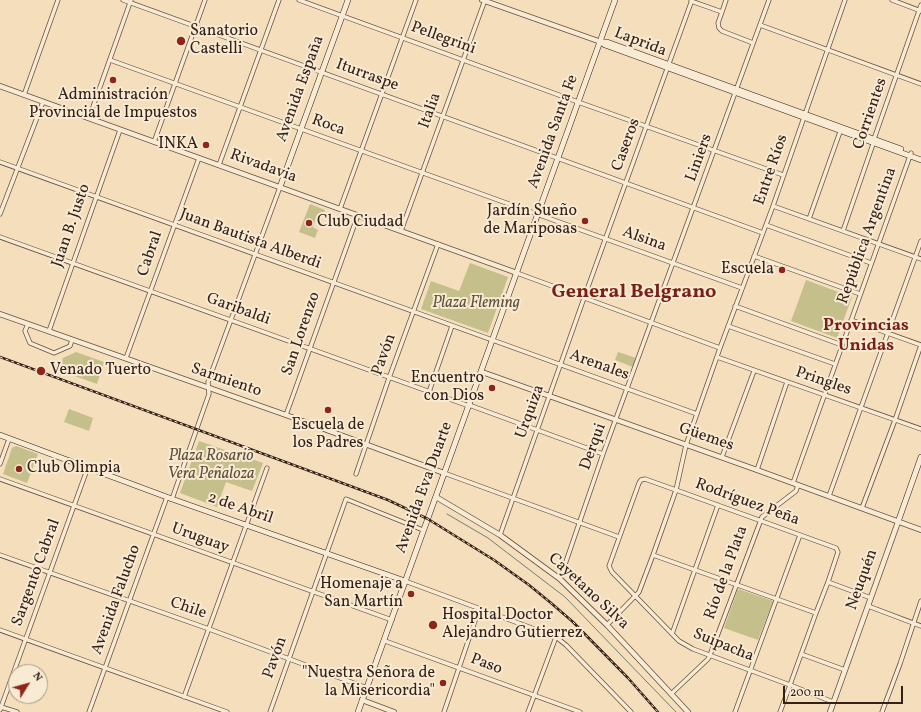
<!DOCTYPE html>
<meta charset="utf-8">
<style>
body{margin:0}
#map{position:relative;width:921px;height:712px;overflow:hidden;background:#f4debb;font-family:Vollkorn,serif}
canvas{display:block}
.north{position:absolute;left:8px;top:664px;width:40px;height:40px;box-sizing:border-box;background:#f8ead3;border:1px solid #a98;border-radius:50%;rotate:53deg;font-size:11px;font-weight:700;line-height:16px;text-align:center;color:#352017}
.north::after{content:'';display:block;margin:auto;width:14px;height:18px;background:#8f2418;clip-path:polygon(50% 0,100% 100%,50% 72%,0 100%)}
.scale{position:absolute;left:783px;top:686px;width:120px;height:18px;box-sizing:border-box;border:2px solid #352017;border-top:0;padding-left:5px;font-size:12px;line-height:14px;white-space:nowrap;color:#352017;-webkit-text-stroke:3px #f8ead3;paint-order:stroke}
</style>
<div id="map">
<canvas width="921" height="712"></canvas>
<div class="north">N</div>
<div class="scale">200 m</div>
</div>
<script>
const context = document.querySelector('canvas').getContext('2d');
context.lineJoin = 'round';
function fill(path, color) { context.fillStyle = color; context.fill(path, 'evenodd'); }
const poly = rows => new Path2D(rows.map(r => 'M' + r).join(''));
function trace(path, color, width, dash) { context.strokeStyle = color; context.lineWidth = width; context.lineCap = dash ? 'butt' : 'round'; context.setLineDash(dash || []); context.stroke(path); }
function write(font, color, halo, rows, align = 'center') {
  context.font = font + ' Vollkorn,serif'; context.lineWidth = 4; context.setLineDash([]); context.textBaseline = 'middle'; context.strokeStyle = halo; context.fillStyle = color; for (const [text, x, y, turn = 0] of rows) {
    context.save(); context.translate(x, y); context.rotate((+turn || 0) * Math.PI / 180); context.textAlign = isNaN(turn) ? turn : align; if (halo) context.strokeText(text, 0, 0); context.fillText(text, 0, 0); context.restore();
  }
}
fill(poly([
 [310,204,325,210,324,213,321,212,318,219,316,218,313,227,318,230,315,238,299,232],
 [470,263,508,277,488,333,421,309,431,281,459,291],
 [806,280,852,297,837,338,791,321],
 [76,352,104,362,97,384,58,370,63,358],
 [618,352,636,358,633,367,615,360],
 [69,409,93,418,89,431,64,422],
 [199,441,263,463,252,491,226,482,217,507,180,493],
 [16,446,38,454,27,483,3,474,12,448],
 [738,589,773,601,758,640,724,628]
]), '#c4bf8b');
trace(poly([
 [447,514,488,538,565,597,676,712]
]), '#737e73', 1);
const minor = poly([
 [123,0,763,233],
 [299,0,578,102,783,175],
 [892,0,921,11],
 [691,1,722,12,718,23,719,28,722,31,753,43],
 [722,12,726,0],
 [760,25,921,84],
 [110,60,742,288],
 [24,95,58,0],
 [89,118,131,0],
 [154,142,205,0],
 [0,162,697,414],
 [219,165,279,0],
 [773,206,921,259],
 [340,209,416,0],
 [0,214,43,102],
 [809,219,841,129],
 [766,225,871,263],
 [401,231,485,0],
 [843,231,873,144,874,139,921,5],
 [0,237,469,406],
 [754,256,860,294],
 [517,273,720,348],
 [735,306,842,345],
 [851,320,921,345],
 [28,324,25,331,30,343,54,353,70,346,72,340],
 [728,326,835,364],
 [49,331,120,130],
 [717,357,921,429],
 [126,358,199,158],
 [429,392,452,326],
 [469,405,603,454],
 [286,415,358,215],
 [722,457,754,371],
 [0,464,9,439],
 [757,470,787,382],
 [444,473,619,537],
 [356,474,389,378,438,244],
 [0,479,392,620],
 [793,483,911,153],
 [829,496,921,241],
 [172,499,209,394,208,382,280,187],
 [862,508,895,420,921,345],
 [500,535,584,298,692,0],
 [0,555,209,629,367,688],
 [653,555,816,613],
 [560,579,603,454,769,0],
 [405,581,556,637,566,645,631,712],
 [828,582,871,598],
 [868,606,921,626],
 [607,625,639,592,653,555,676,490,686,445,720,348,773,206,845,0],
 [0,630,227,712],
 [672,634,718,505],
 [385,641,580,712],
 [801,654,845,670],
 [671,694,708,659,710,655,762,517,796,491,798,485],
 [184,697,267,468],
 [1,707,17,712],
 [0,710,88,467],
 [89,712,167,497],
 [270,712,346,499,423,530],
 [444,712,479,609],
 [528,712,556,637],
 [735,712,800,535],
 [780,712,790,685,816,613,828,582,838,552,836,548,676,490,645,479,641,480,639,483,609,566,612,572,679,641,693,649,790,685,833,702],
 [882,712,900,664,921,601]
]);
const tertiary = poly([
 [482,0,601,42],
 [0,86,517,273],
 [0,314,286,415,444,473],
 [482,372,757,470,921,530],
 [436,497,500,535,560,579,607,625,688,712],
 [362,700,394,712],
 [830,712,898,522]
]);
const secondary = poly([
 [601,42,605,45,921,160],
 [601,42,607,42,901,149],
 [280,187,348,0],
 [0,435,172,499,405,581],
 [898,522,921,457],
 [358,712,615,0]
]);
trace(minor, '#655040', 5);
trace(tertiary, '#655040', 6);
trace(secondary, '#352017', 6);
trace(minor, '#f8ead3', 3.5);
trace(tertiary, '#f8ead3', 4.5);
trace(secondary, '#f8ead3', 5);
const rail = poly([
 [0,357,307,470,388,500,428,519,494,560,529,585,551,603,573,622,628,678,658,712]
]);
trace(rail, '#352017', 2.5);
trace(rail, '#f8ead3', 1, [3]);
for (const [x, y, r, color] of [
 [181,41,5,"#8f2418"],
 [113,80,4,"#8f2418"],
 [206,145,4,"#8f2418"],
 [585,221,4,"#8f2418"],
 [309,223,4,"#8f2418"],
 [782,270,4,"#8f2418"],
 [41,371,5,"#8f2418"],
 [492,388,4,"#8f2418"],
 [328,410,4,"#8f2418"],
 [19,469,4,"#8f2418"],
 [411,594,4,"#8f2418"],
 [433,625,5,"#8f2418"],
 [443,683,4,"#8f2418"]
]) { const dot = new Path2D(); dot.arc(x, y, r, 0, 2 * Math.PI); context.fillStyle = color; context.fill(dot); trace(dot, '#f8ead3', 1.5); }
write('16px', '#352017', '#f8ead3', [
 ["Sanatorio",190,32,"left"],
 ["Castelli",190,50,"left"],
 ["Administración",113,96,"center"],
 ["Provincial de Impuestos",113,114,"center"],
 ["INKA",198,145],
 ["Jardín Sueño",577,212],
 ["de Mariposas",577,230],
 ["Club Ciudad",317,223,"left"],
 ["Escuela",774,270],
 ["Venado Tuerto",50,371,"left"],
 ["Encuentro",484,379],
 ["con Dios",484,397],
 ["Escuela de",328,426,"center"],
 ["los Padres",328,444,"center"],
 ["Club Olimpia",27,469,"left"],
 ["Homenaje a",403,585],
 ["San Martín",403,603],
 ["Hospital Doctor",442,616,"left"],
 ["Alejandro Gutierrez",442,634,"left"],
 ["\"Nuestra Señora de",435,674],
 ["la Misericordia\"",435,692]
], 'right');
write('16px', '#352017', '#f8ead3', [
 ["Pellegrini",443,39,20],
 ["Laprida",640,43,21],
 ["Iturraspe",367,76,20],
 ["Avenida España",301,89,-70],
 ["Italia",431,111,-70],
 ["Corrientes",871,114,-71],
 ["Roca",328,126,20],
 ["Avenida Santa Fe",554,132,-70],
 ["Caseros",627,145,-70],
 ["Liniers",700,158,-70],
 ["Rivadavia",263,167,20],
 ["Entre Ríos",772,170,-71],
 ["Juan B. Justo",72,226,-71],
 ["República Argentina",868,236,-70],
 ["Juan Bautista Alberdi",250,240,20],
 ["Alsina",644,240,20],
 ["Cabral",151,254,-71],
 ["Garibaldi",238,310,20],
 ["San Lorenzo",302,334,-71],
 ["Pavón",385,355,-70],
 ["Arenales",599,366,20],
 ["Sarmiento",226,381,19],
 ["Pringles",823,382,19],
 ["Urquiza",531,412,-70],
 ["Güemes",706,438,19],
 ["Derqui",594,447,-70],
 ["Avenida Eva Duarte",425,488,-70],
 ["Rodríguez Peña",747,503,20],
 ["2 de Abril",240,509,19],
 ["Uruguay",200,539,20],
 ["Sargento Cabral",37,573,-70],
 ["Río de la Plata",727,573,-70],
 ["Neuquén",863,580,-70],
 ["Cayetano Silva",588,592,43],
 ["Avenida Falucho",117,600,-70],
 ["Chile",188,609,19],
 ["Suipacha",723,646,22],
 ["Pavón",276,658,-70],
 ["Paso",486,665,21]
]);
write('italic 16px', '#60503a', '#f8ead3', [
 ["Plaza Fleming",476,304],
 ["Plaza Rosario",211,457],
 ["Vera Peñaloza",211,475]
]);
write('bold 17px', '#7a1f14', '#f8ead3', [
 ["Provincias",866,327],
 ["Unidas",866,347]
]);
write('bold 20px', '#7a1f14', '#f8ead3', [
 ["General Belgrano",634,293]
]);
</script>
